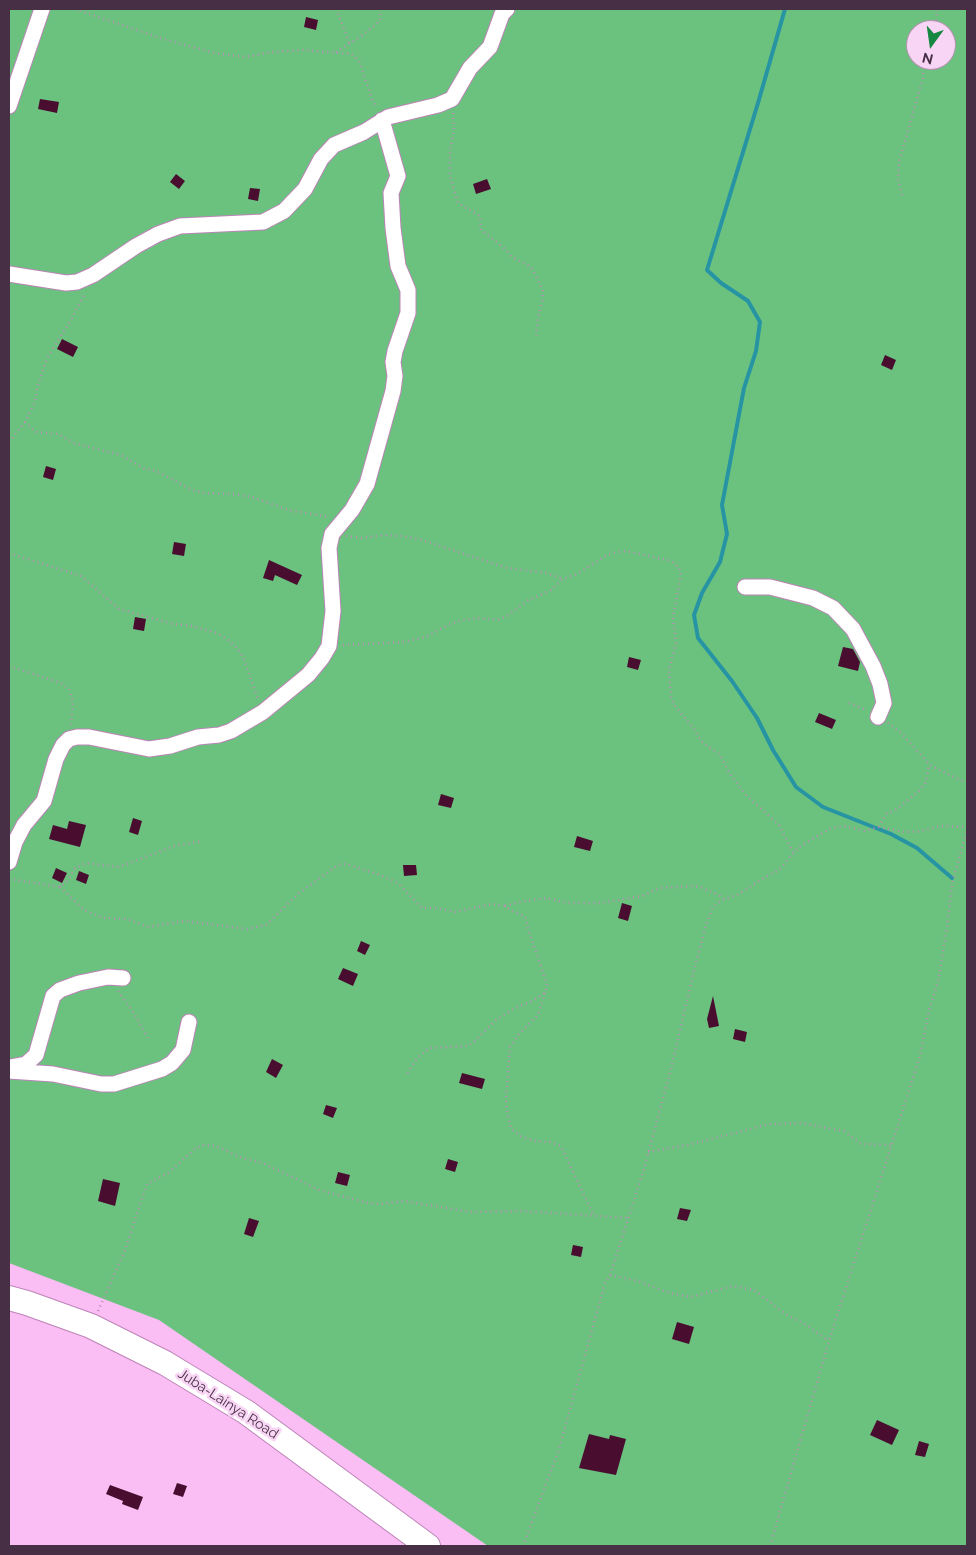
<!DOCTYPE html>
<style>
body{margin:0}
#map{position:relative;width:976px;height:1555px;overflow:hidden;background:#fabef4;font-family:Raleway,sans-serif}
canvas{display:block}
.frame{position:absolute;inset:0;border:10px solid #473045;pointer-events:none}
.north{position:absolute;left:906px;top:20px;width:50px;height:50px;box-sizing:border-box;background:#f9d5f5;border:1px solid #b293af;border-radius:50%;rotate:194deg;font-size:14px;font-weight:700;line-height:20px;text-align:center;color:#473045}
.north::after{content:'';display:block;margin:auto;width:18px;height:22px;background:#158740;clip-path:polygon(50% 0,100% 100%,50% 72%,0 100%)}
</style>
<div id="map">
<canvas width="976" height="1555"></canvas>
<div class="frame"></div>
<div class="north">N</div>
</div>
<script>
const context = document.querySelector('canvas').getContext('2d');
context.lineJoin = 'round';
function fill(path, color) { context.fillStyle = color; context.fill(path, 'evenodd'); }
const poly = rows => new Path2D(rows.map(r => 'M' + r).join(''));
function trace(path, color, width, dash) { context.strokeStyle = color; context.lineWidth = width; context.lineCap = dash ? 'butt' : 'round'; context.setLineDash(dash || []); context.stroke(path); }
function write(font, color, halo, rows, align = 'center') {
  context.font = font + ' Raleway,sans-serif'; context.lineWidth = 5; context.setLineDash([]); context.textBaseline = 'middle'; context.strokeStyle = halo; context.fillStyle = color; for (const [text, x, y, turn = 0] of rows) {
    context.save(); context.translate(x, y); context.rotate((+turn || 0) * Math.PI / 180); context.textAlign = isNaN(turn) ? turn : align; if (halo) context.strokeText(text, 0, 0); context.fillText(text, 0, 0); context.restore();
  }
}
fill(poly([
 [9,9,967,9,967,1546,488,1546,159,1320,9,1263],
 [916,30,946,30,946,60,916,60]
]), '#6bc27f');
trace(poly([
 [785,9,758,103,707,270,721,283,748,301,760,322,756,351,744,388,722,505,727,534,720,562,702,593,694,615,698,638,732,681,757,718,773,750,796,787,823,807,891,834,917,848,952,878]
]), '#2794a4', 4);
fill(poly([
 [306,17,318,20,316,30,304,27],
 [40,99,59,102,57,113,38,109],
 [176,174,185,181,179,189,170,182],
 [487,179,491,189,476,194,473,184],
 [250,188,260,189,258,201,248,199],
 [62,339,78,347,73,357,57,349],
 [885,355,896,360,892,370,881,365],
 [46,466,56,469,53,480,43,477],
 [174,542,186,544,184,556,172,554],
 [269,560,302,575,297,585,275,575,273,581,263,578],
 [135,617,146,619,144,631,133,629],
 [843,647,853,649,860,662,858,671,838,666],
 [629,657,641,660,638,670,627,667],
 [819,713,836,720,832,729,815,722],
 [441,794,454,798,451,808,438,805],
 [133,818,142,821,138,835,129,832],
 [69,821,86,825,80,847,49,839,53,825,67,829],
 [577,836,593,841,590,851,574,847],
 [403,865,416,865,417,875,404,876],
 [56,868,67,873,62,883,52,878],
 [79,871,89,875,86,884,76,880],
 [622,903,632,906,628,921,618,918],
 [361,941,370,945,365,955,357,951],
 [343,968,358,974,353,986,338,979],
 [713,996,719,1026,709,1028,707,1019],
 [735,1029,747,1032,745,1042,733,1039],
 [272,1059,283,1065,276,1078,266,1072],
 [462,1073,485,1079,482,1089,459,1083],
 [326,1105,337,1108,333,1118,323,1114],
 [448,1159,458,1162,455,1172,445,1169],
 [338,1172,350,1175,347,1186,335,1183],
 [103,1179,120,1183,115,1206,98,1201],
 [680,1208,691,1210,687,1221,677,1219],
 [249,1218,259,1221,253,1237,244,1234],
 [573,1245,583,1247,581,1257,571,1255],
 [677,1322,694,1327,689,1344,672,1339],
 [877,1420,899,1430,892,1445,870,1435],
 [589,1434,609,1439,610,1435,626,1439,616,1475,579,1468],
 [919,1441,929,1444,925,1457,915,1455],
 [177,1483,187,1486,183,1497,173,1494],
 [110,1485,143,1497,138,1510,122,1504,123,1501,106,1494]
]), '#490d30');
const street = poly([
 [9,106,42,9],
 [9,274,66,283,77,282,93,275,136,246,158,234,180,226,263,222,284,211,305,189,321,159,334,145,364,132,388,117,438,105,452,99,470,68,490,47,502,14,507,9],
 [745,587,770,587,813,598,833,608,853,629,873,666,880,684,884,703,878,717],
 [9,862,15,842,24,825,44,801,56,759,63,745,69,739,77,737,89,737,149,749,170,746,198,737,219,735,231,731,263,712,308,675,322,658,329,646,333,611,329,548,332,534,352,510,367,484,393,391,395,376,393,362,395,351,408,313,408,290,398,266,393,228,391,193,398,176,382,120],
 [10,1067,26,1064,36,1055,53,996,60,990,79,983,108,977,123,978],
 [9,1071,53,1074,101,1084,114,1084,162,1069,172,1063,183,1050,189,1022]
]);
const primary = poly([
 [9,1298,27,1303,91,1326,165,1363,246,1412,428,1546]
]);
trace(street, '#bc84b7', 17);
trace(primary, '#bc84b7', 26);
trace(poly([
 [75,9,160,38,214,53,245,57,272,52,303,50,352,54,359,61,373,102,377,107],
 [336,9,350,44],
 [934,30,936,24,937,9],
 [336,52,360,37,380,21,381,9],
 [453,113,454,129,450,151,450,176,458,203,480,216,481,230,503,247,512,257,531,267,543,290,542,303,538,317,536,337],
 [902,195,898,180,899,162,923,78,924,60],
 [25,422,36,432,58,434,74,443,121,455,145,469,153,470,164,475,192,490,204,493,233,494,252,497,288,510,330,517],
 [9,442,25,422,35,402,37,388,47,358,71,320,84,295],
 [346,536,361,538,384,535,401,536,419,539,507,568,546,573,563,579],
 [9,553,81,576,119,609,173,624,192,626,217,633,228,640,238,649,243,657,258,699],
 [343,645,404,642,426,637,448,625,463,620,478,618,498,620,507,616,527,601,551,590,563,579,577,574,607,555,617,552,626,551,672,561,679,568,681,575,673,617,676,643,669,670,671,697,674,705,694,729,701,741,720,755,730,774,746,795,779,825,793,852],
 [9,666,61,683,69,689,73,702,71,725],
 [849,703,867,710],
 [888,723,900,732,931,766,967,783],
 [879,827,886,814,897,809,919,791,925,784,929,766],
 [9,879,60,887,69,879,74,869,86,863,119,867,174,846,202,841],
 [60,887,84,910,103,918,127,919,148,927,185,921,247,929,266,925,299,893,338,865,346,864,380,875,398,883,422,908,436,908,455,912,492,904,505,906,512,911,524,916,526,919,528,929,547,984,545,993,530,1002,515,1008,496,1020,475,1041,468,1046,429,1048,417,1058,407,1074],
 [505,906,519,902,546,898,568,903,601,903,642,896,660,888,693,886,700,887,719,895,724,899],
 [118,991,133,1012,148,1038],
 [545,993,538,1015,519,1034,510,1047,506,1098,507,1112,511,1128,520,1136,534,1141,550,1142,561,1146,594,1216],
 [648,1152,688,1145,769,1124,801,1123,844,1131,861,1144,891,1145],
 [610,1275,638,1281,669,1293,691,1297,733,1286,754,1290,787,1315,808,1326,829,1341],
 [98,1311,124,1253,147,1184,168,1173,196,1148,203,1145,216,1146,242,1158,263,1163,319,1190,368,1203,380,1204,404,1201,470,1212,522,1211,628,1218],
 [523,1546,559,1449,605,1283,610,1275,644,1169,672,1065,695,966,707,922,713,907,722,900,737,895,767,876,779,870,799,847,831,828,846,826,864,831,879,827,904,832,921,831,941,826,967,827],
 [770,1546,829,1341,920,1056,929,1010,938,982,947,928,952,884,967,830]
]), '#ba8bb5', 2.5, [1, 4]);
trace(street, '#fff', 15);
trace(primary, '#fff', 24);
write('14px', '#473045', '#f9d5f5', [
 ["Juba-Lainya Road",228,1404,33]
]);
</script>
